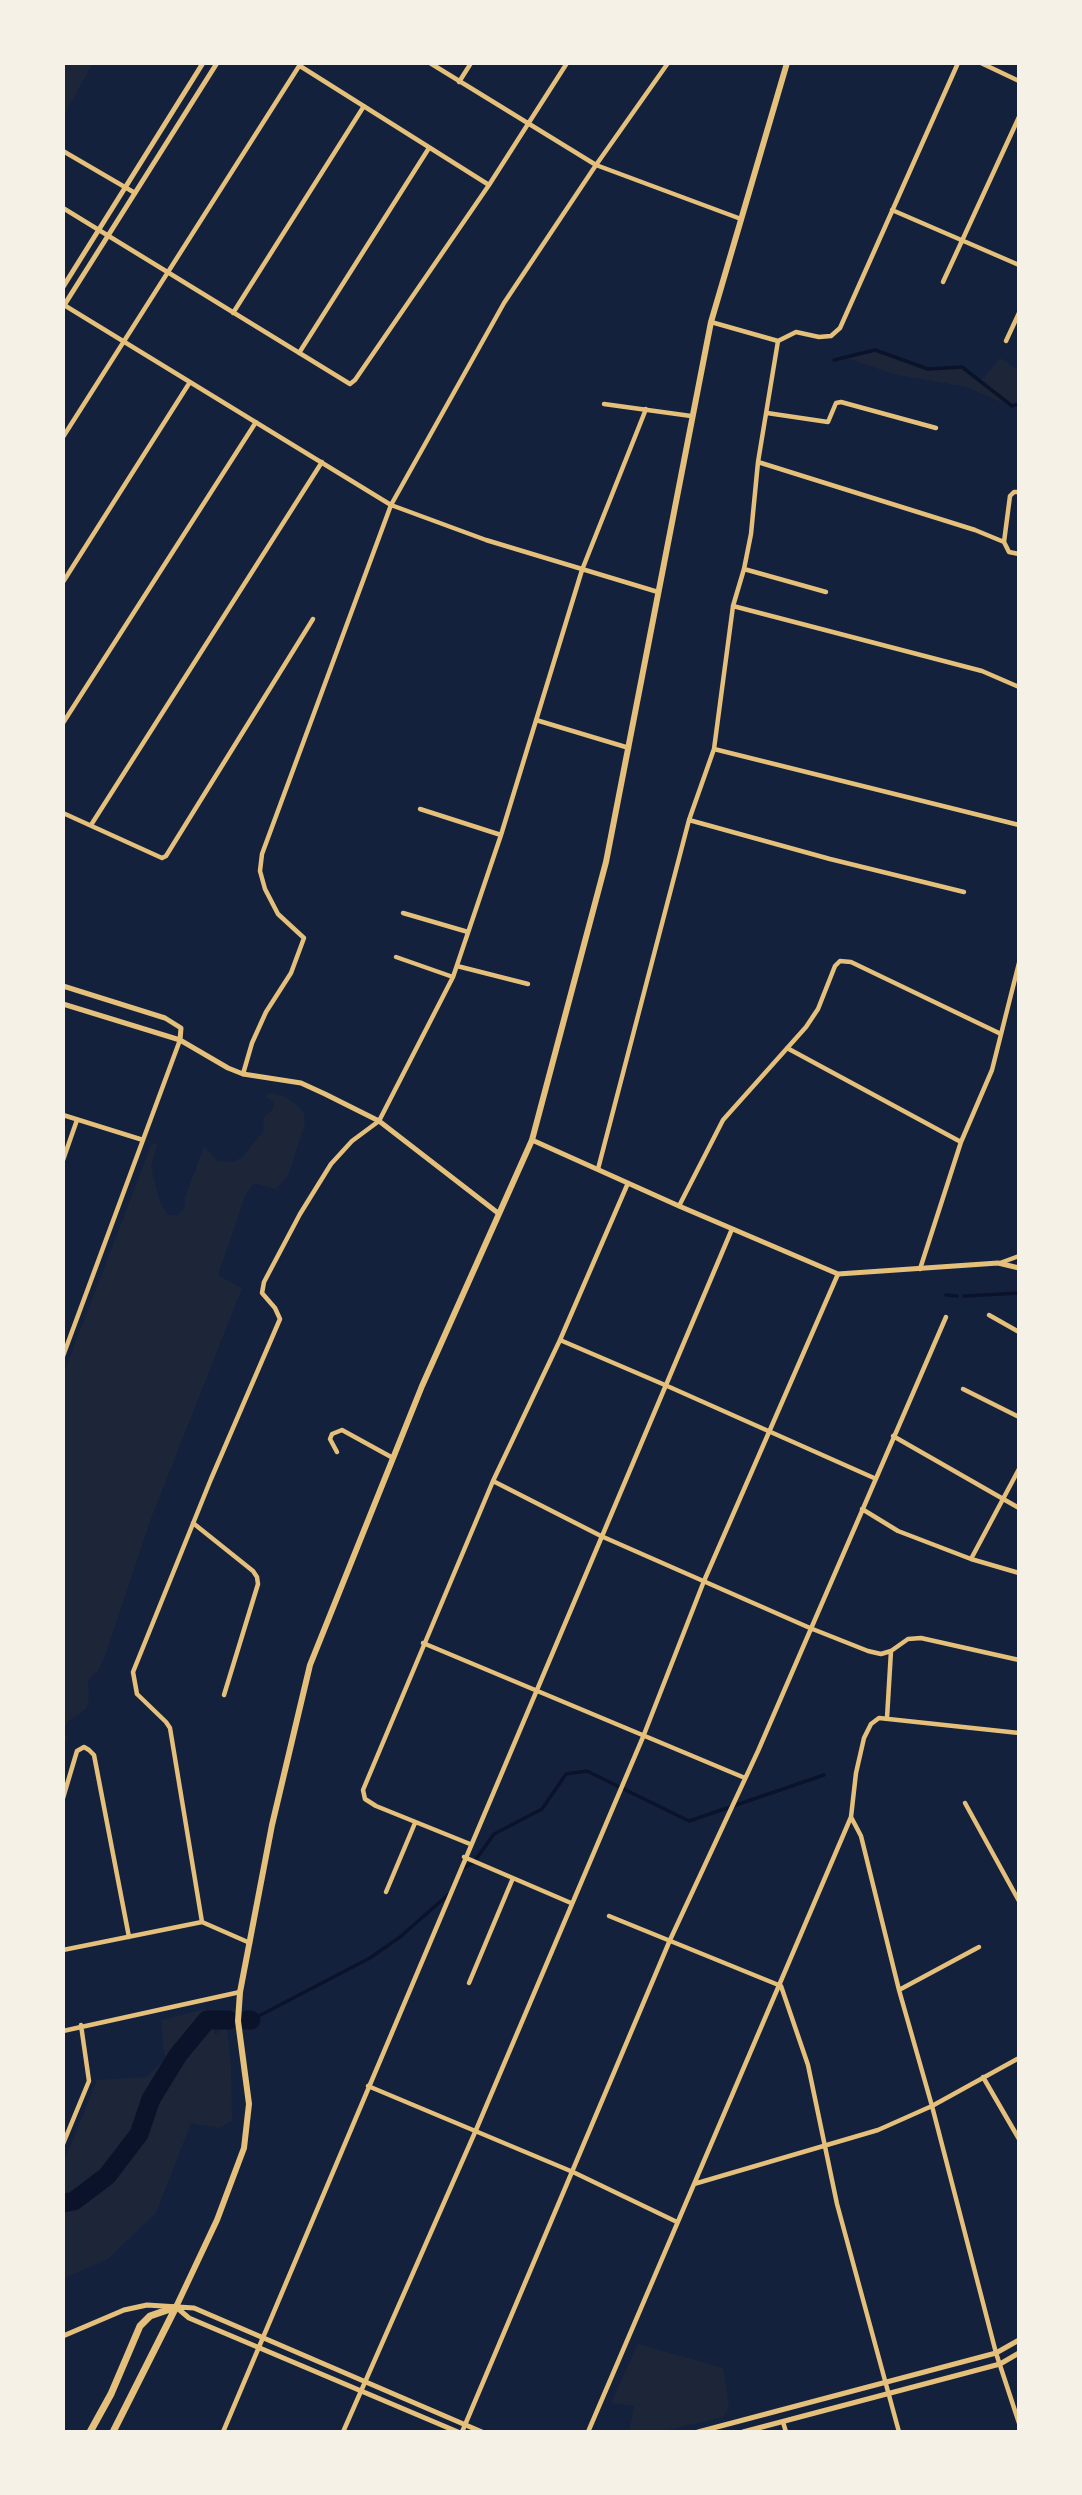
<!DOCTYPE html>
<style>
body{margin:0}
#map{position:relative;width:1082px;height:2495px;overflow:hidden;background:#14213d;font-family:"Public Sans",sans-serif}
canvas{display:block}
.frame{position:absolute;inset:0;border:65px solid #f6f1e7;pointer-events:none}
</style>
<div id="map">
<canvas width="1082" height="2495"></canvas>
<div class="frame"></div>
</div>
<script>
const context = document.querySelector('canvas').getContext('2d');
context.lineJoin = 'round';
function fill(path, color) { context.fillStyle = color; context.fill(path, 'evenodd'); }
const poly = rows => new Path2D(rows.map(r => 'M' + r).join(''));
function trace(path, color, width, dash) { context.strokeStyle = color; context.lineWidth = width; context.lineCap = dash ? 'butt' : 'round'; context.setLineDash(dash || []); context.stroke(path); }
fill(poly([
 [63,63,93,63,63,117],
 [875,350,928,369,962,367,981,381,1000,358,1019,371,1019,410,967,387,893,374,844,357],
 [269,1093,283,1096,296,1104,304,1113,305,1123,288,1176,276,1189,254,1183,245,1196,218,1275,242,1288,152,1516,105,1656,98,1671,88,1680,89,1697,86,1709,67,1722,64,1729,68,1740,63,1741,63,1375,152,1143,157,1144,151,1167,160,1202,168,1215,178,1215,184,1209,185,1198,204,1146,217,1161,232,1162,243,1157,264,1130,263,1119,273,1109,274,1102,266,1097],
 [206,2009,215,2035,226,2025,231,2063,232,2121,219,2128,191,2123,156,2213,108,2259,63,2279,63,2164,97,2080,146,2077,165,2059,161,2020],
 [638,2344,723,2368,729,2406,723,2417,659,2432,629,2432,634,2406,611,2403]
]), '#1d2539');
trace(poly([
 [834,360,875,350,928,369,962,367,1012,406,1019,404],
 [946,1295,957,1296],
 [964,1296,1019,1293],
 [462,1869,474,1862,494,1834,542,1809,566,1774,587,1771,689,1821,824,1775],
 [251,2020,370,1958,400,1937,449,1894]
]), '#0b132b', 3.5);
trace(poly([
 [247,2020,251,2020],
 [63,2203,74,2201,107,2176,139,2134,151,2099,178,2055,207,2020,229,2020]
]), '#0b132b', 19);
trace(poly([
 [430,63,596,165,741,219],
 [981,63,1019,81],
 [300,66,489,185],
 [459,82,471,63],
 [63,151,135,193],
 [63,208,350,384,355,380,489,185,567,63],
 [892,210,1019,265],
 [943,282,1019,117],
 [64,305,391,505,486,540,658,592],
 [233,313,364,106],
 [711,322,778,341],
 [1006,341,1019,313],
 [299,353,429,148],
 [604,404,691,416],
 [767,413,828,422,836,403,841,402,936,428],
 [63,437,301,63],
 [758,462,975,530,1004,542,1009,552,1019,554],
 [1004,542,1010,496,1014,492,1019,492],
 [744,569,826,592],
 [63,582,190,382],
 [733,606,982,671,1019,687],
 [536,720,629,748],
 [63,723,256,422],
 [714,749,1019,825],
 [420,809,501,835],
 [63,813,162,858,166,856,313,619],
 [689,820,830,859,964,892],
 [91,825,322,462],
 [403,913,468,932],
 [396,957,453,977],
 [457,966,528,984],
 [787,1048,961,1142],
 [243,1074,252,1043,266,1012,291,973,304,938,278,914,265,889,260,871,262,854,391,505,504,303,596,165,668,63],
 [63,1115,143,1140],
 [63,1160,77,1120],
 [598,1169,689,820,714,749,733,606,744,569,751,534,758,462,778,341,796,332,819,337,831,336,840,328,958,63],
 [679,1206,723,1120,806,1027,818,1009,835,966,840,961,851,962,1001,1034],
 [1000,1263,1019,1256],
 [920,1269,961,1142,992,1070,1019,963],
 [989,1315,1019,1332],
 [560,1340,665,1385,874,1478],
 [63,1356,180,1040],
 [963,1389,1019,1417],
 [893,1436,1019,1508],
 [337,1452,330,1439,332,1434,342,1430,393,1458],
 [493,1481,601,1536,810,1628,868,1651,881,1654,891,1651,908,1639,921,1638,1019,1660],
 [862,1509,898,1531,971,1559,1019,1573],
 [193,1523,253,1571,257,1577,258,1584,224,1695],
 [971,1559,1019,1469],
 [423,1643,745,1778],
 [887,1718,891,1651],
 [63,1798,77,1751,84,1747,89,1750,94,1755,129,1937],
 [965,1803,1019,1901],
 [851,1817,856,1773,864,1738,871,1724,879,1718,1019,1733],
 [470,1844,376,1806,365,1799,363,1790,493,1481,560,1340,628,1183],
 [464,1857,571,1903],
 [386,1892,415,1823],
 [609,1916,781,1986,808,2065,837,2204,899,2432],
 [202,1922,170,1728,166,1722,137,1694,133,1672,211,1479,280,1319,275,1308,262,1293,264,1282,300,1214,331,1164,352,1141,379,1121,453,977,501,835,582,570,646,409],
 [63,1950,202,1922,250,1943],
 [469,1983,513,1878],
 [899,1990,979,1947],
 [63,2031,240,1992],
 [983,2077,1019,2139],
 [368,2086,573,2172,677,2222],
 [63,2144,89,2081,81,2025],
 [694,2184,878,2130,932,2106,1019,2058],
 [783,2422,786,2432],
 [223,2432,732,1229],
 [343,2432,476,2130,643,1737,704,1581,838,1274],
 [462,2432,670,1940,758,1751,946,1317],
 [588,2432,851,1817,861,1836,899,1990,932,2106,996,2353,1019,2423]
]), '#e5c07b', 4.5);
trace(poly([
 [63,287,203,63],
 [63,307,217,63],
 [63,986,165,1018,181,1028,180,1040],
 [63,1004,180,1040,228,1068,243,1074,301,1083,325,1094,379,1121,498,1213],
 [532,1140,679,1206,838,1274,998,1263,1019,1268],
 [176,2307,189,2318,458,2432],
 [63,2336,124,2310,147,2305,194,2308,482,2432],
 [698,2432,996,2353,1019,2340],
 [743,2432,1000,2364,1019,2353]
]), '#e5c07b', 5);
trace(poly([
 [176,2307,217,2220,244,2148,249,2104,238,2021,240,1992,272,1825,310,1665,422,1386,532,1140,606,862,711,322,787,63]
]), '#e5c07b', 6);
trace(poly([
 [90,2432,111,2394,140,2326,150,2316,176,2307],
 [113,2432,176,2307]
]), '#e5c07b', 7);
</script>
